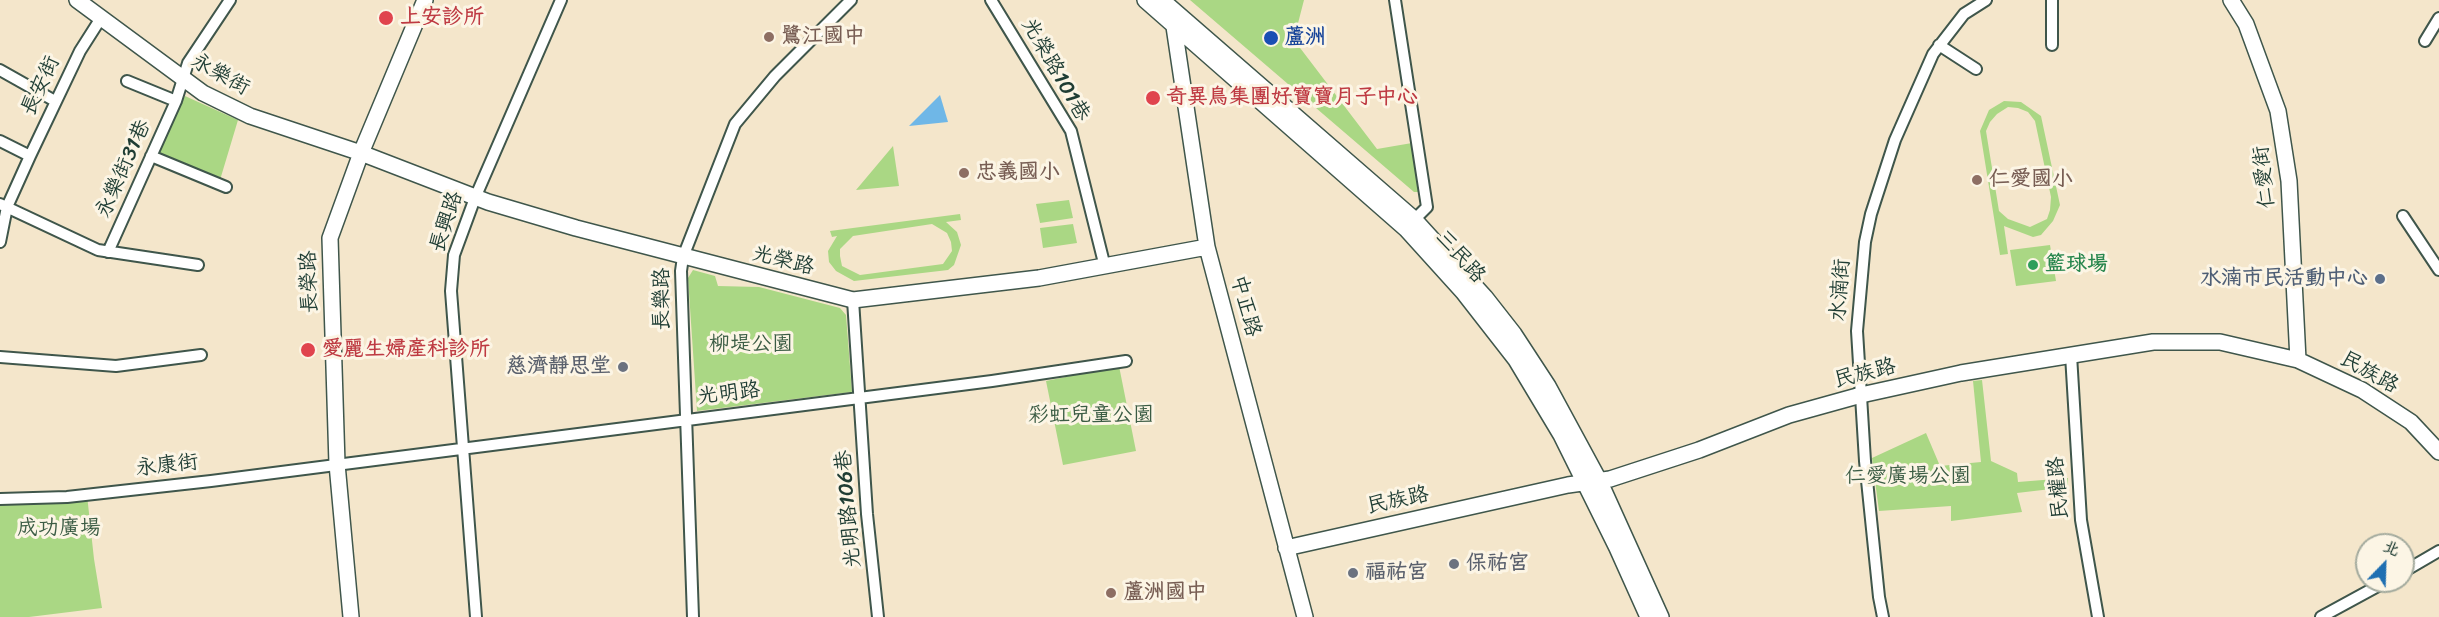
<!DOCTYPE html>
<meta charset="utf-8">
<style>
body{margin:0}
#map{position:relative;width:2439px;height:617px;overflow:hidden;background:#f4e6cb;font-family:Sriracha,"LXGW WenKai TC",sans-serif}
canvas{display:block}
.north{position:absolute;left:2355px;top:533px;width:60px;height:60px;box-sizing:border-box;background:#fcf5e5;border:2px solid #a4ab9e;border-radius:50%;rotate:23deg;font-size:16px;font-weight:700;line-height:24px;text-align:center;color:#1f3d34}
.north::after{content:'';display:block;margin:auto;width:21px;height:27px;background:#1f6fb2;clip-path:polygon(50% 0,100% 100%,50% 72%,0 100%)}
</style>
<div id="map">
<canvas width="2439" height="617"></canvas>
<div class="north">北</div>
</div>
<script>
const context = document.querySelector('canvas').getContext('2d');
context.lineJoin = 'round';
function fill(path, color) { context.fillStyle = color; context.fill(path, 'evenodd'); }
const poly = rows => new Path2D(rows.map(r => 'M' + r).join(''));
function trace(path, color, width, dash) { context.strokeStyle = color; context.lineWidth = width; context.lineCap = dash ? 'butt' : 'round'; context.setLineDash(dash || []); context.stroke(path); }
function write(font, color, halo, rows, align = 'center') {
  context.font = font + ' Sriracha,"LXGW WenKai TC",sans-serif'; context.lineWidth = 6; context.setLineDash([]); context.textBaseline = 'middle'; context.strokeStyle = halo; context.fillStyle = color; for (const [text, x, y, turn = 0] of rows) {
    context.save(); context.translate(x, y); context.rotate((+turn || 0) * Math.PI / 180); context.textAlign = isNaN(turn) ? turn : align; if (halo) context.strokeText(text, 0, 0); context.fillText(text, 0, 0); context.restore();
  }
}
fill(poly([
 [1190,0,1304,0,1296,31,1291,36,1377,149,1412,143,1420,192,1414,192],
 [185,96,238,120,220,180,155,154],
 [2004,101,2021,102,2041,116,2060,205,2053,221,2041,235,2033,237,2004,226,2008,254,2000,255,1980,131,1989,110],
 [2008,107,2018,108,2028,112,2035,121,2051,197,2050,210,2047,219,2030,227,2008,219,1999,211,1986,131,1990,122,1997,114],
 [893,146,899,186,856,190],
 [1069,200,1073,218,1040,223,1036,204],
 [960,214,961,220,946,222,957,232,961,245,954,265,948,270,854,281,836,271,829,262,828,251,837,236,832,237,830,231],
 [932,224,947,233,951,242,952,251,943,264,860,275,842,266,840,256,840,249,853,236],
 [1073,224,1077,243,1043,248,1040,228],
 [2050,245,2056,281,2016,286,2010,250],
 [693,270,715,276,718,286,759,287,840,308,846,315,852,392,697,411,688,278],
 [1119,366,1136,451,1063,465,1046,381],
 [1982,380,1991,461,2017,473,2018,482,2068,478,2068,487,2017,493,2022,512,1951,521,1951,506,1879,511,1872,458,1926,433,1940,466,1981,462,1973,381],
 [87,495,94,559,102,608,29,617,0,617,0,498]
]), '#aad784');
fill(poly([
 [940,95,948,122,909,126]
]), '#6fb7e7');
const street = poly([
 [991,0,1071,131,1105,267],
 [1395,0,1427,207,1410,224],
 [2052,0,2052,45],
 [2425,41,2439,18],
 [1939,45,1976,69],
 [0,70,55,101],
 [127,81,176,101],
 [0,141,30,156],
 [151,156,226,187],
 [0,204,98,250,198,265],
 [2403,216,2439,270],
 [0,242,7,207,30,156,80,51,101,18],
 [108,252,176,101,188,63,230,0],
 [853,300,867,514,878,617],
 [2071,355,2081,520,2098,617],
 [0,357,116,366,201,355],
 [0,499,67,497,211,481,992,381,1126,361],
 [2403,572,2439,551],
 [476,617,451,291,454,255,475,198,561,0],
 [693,617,681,271,683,257,735,124,775,76,851,0],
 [1883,617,1879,597,1865,461,1857,331,1865,242,1871,214,1895,140,1933,54,1964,14,1986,0],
 [2321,617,2387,581]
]);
const secondary = poly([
 [77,0,203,93,250,116,361,153,488,202,576,228,853,300,1039,278,1207,247],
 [1145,0,1406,229,1463,292,1516,360,1561,435,1617,548,1648,617],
 [1162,0,1414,219,1485,297,1514,334,1548,386,1600,482,1661,617],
 [2231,0,2246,24,2278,111,2289,181,2298,360],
 [1173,20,1207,247,1305,617],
 [1286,548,1568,485,1610,479,1699,450,1789,415,1861,395,1961,373,2153,342,2220,342,2298,360,2362,390,2411,422,2439,452],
 [351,617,337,464,330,238,361,153,425,0]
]);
trace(street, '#3f564b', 14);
trace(secondary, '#3f564b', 18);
trace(street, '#fff', 10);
trace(secondary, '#fff', 15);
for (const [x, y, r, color] of [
 [386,18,8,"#e0444e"],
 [769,37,6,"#8d6e63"],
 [1271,38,8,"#1a4fb4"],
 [1153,98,8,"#e0444e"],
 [964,173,6,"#8d6e63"],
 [1977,180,6,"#8d6e63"],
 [2033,265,6,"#2e9e5b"],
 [2380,279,6,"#5c6f8a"],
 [308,350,8,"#e0444e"],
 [623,367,6,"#6b7280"],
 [1454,564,6,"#6b7280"],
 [1353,573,6,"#6b7280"],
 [1111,593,6,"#8d6e63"]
]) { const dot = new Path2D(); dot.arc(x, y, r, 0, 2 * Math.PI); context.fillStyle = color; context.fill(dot); trace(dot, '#fcf5e5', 2); }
write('bold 21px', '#be3a42', '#fcf5e5', [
 ["上安診所",400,18],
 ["奇異鳥集團好寶寶月子中心",1166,98],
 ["愛麗生婦產科診所",322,350]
], 'left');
write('bold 21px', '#785e54', '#fcf5e5', [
 ["鷺江國中",781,37],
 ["忠義國小",976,173],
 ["仁愛國小",1989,180],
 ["蘆洲國中",1123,593]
], 'left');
write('bold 21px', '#164399', '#fcf5e5', [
 ["蘆洲",1284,38]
], 'left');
write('21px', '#1f3d34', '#fcf5e5', [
 ["光榮路101巷",1055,70,60],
 ["永樂街",220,75,29],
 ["長安街",41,86,-65],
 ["永樂街31巷",124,169,-66],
 ["仁愛街",2265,177,-96],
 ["長興路",447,222,-72],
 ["三民路",1460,257,48],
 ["光榮路",783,261,14],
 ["長榮路",310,282,-92],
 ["水湳街",1841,290,-86],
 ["長樂路",663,299,-90],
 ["中正路",1245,306,75],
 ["民族路",2369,373,29],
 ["民族路",1865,374,-14],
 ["光明路",729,394,-7],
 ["永康街",167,466,-6],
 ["民權路",2059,488,-95],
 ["民族路",1398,501,-12],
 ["光明路106巷",849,509,-95]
]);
write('bold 21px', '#27864d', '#fcf5e5', [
 ["籃球場",2045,265]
], 'left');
write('bold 21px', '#4e5e75', '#fcf5e5', [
 ["水湳市民活動中心",2368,279]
], 'right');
write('21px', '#3b5c44', '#fcf5e5', [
 ["柳堤公園",751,345],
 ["彩虹兒童公園",1091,416],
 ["仁愛廣場公園",1908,477],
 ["成功廣場",59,529]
]);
write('bold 21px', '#5b616d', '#fcf5e5', [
 ["慈濟靜思堂",611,367,"right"],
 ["保祐宮",1466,564],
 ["福祐宮",1365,573]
], 'left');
</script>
